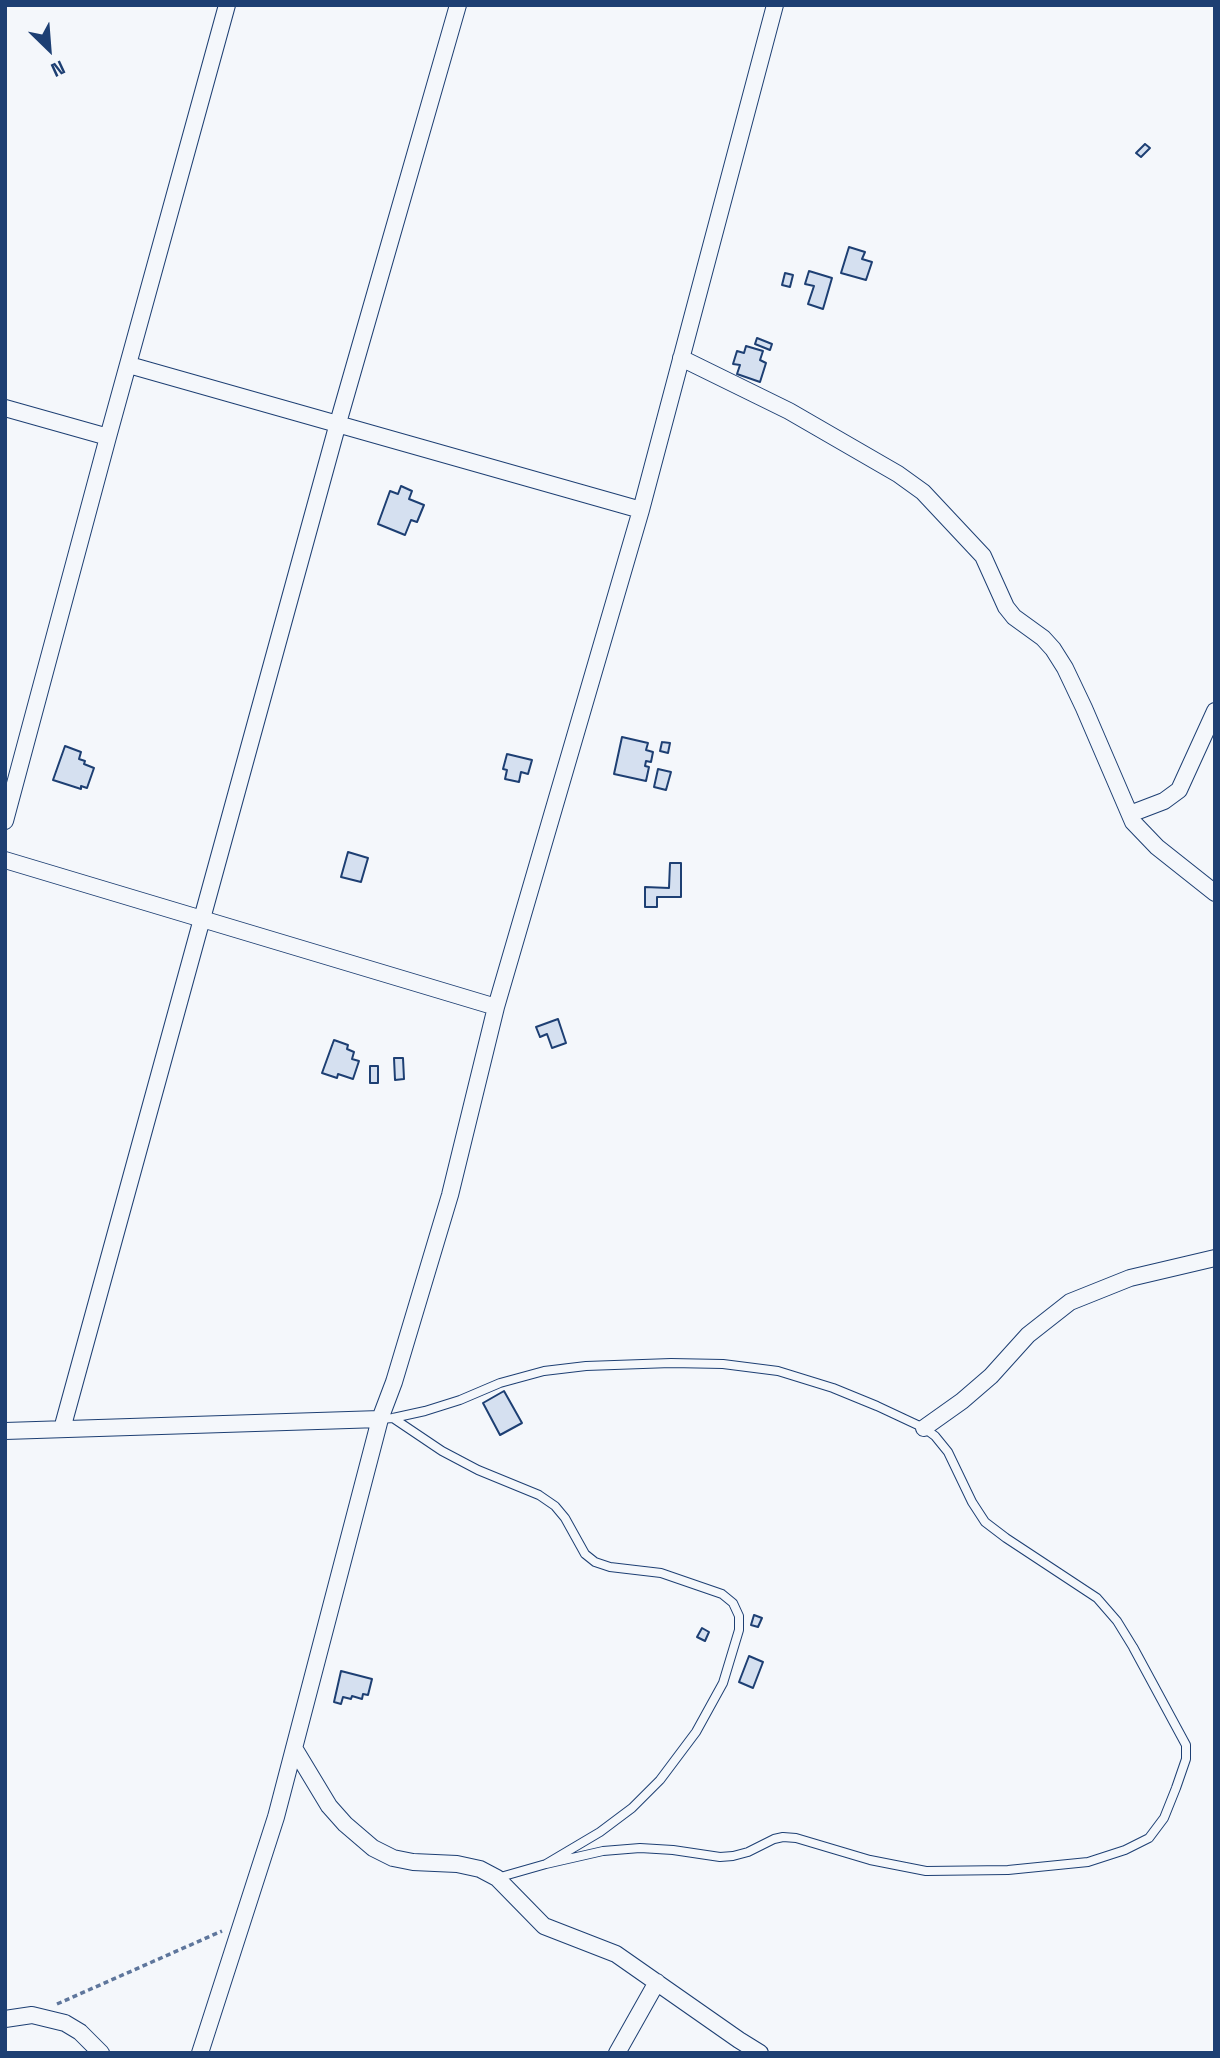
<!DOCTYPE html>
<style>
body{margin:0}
#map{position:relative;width:1220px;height:2058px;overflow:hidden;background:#f4f7fb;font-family:"Space Grotesk",sans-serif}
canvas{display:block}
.frame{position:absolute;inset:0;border:7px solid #1d3f73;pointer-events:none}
.north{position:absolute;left:14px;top:14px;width:70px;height:70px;-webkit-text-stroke:5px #f4f7fb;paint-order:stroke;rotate:155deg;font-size:19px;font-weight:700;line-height:28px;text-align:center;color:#1d3f73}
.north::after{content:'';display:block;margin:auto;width:24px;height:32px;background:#1d3f73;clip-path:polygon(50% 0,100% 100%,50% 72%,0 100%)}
</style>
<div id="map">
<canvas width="1220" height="2058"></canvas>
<div class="frame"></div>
<div class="north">N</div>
</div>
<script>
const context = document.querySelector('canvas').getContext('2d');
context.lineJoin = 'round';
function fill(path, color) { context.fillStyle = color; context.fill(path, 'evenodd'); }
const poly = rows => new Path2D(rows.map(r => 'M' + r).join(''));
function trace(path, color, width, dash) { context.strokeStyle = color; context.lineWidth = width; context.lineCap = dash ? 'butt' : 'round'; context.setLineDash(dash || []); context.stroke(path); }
const building = poly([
 [1145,144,1150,148,1141,157,1136,153,1145,144],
 [849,247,865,252,862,259,872,262,866,280,841,273,849,247],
 [809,271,832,278,823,309,808,304,814,286,805,284,809,271],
 [785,273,793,275,790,287,782,285,785,273],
 [757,338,772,344,770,350,755,344,757,338],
 [746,346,763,351,760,360,766,363,760,382,737,374,740,365,733,364,737,351,744,353,746,346],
 [401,486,412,491,409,499,424,505,417,522,411,520,405,535,378,524,390,491,398,494,401,486],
 [622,737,648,743,646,750,653,752,651,762,646,761,645,766,649,767,646,781,614,774,622,737],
 [662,742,670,743,668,753,660,751,662,742],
 [65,746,81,752,79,759,85,761,84,764,94,768,87,788,81,786,81,789,53,780,65,746],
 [507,754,532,760,528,774,521,772,519,782,505,779,507,770,503,769,507,754],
 [658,769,671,772,666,790,654,787,658,769],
 [348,852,368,858,361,882,341,877,348,852],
 [670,863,681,863,681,897,657,897,657,907,645,907,645,887,669,888,670,863],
 [558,1019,566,1043,552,1048,547,1034,540,1037,536,1027,558,1019],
 [334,1040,348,1045,347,1049,354,1052,352,1059,359,1061,353,1079,338,1074,337,1078,322,1073,334,1040],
 [394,1058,403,1058,404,1079,395,1080,394,1058],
 [370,1066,378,1066,378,1083,370,1083,370,1066],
 [504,1391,522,1423,500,1435,483,1403,504,1391],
 [754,1615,762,1618,758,1627,751,1625,754,1615],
 [702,1628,709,1632,705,1641,697,1637,702,1628],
 [749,1656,763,1662,753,1688,739,1682,749,1656],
 [341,1671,372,1679,368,1695,363,1694,362,1699,352,1696,351,1699,343,1697,341,1704,334,1702,341,1671]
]);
fill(building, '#d5e0f0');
trace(building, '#1d3f73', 2);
const service = poly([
 [393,1418,442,1451,478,1470,539,1495,555,1506,565,1518,585,1554,595,1562,610,1567,661,1573,722,1594,733,1603,739,1616,739,1630,723,1683,696,1732,660,1780,632,1808,600,1832,546,1864,497,1878],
 [380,1419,393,1418,425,1411,460,1400,500,1383,544,1371,586,1366,671,1363,723,1364,778,1371,833,1388,877,1406,924,1428,935,1436,948,1452,972,1502,985,1522,1006,1538,1097,1598,1117,1621,1133,1647,1186,1745,1186,1759,1176,1788,1164,1818,1149,1838,1125,1850,1088,1862,1008,1870,926,1871,870,1860,796,1838,783,1837,774,1839,748,1852,733,1856,720,1857,673,1850,640,1848,603,1851,546,1864]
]);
const minor = poly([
 [681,358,789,411,898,474,923,492,983,556,1006,607,1014,617,1043,638,1053,649,1065,668,1084,708,1133,822,1157,847,1215,893],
 [129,365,641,510],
 [5,408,108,437],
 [1130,814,1164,801,1179,790,1215,711],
 [5,821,108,437,227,5],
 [5,860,496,1007],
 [924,1428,962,1401,991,1376,1028,1335,1070,1302,1130,1278,1215,1258],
 [62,1429,338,423,458,5],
 [5,1431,380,1419],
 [294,1748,329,1806,345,1824,373,1848,393,1858,413,1862,457,1864,480,1869,497,1878,544,1926,616,1954,739,2040,760,2053],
 [5,2019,32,2015,65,2023,80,2032,101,2053],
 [200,2053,276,1817,380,1419,394,1382,450,1195,496,1007,641,510,775,5],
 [617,2053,657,1982]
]);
trace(service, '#1d3f73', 10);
trace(minor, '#1d3f73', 18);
trace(poly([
 [57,2004,222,1931]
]), '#5e769c', 3.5, [5, 3.5]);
trace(service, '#f4f7fb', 8);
trace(minor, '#f4f7fb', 16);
</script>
